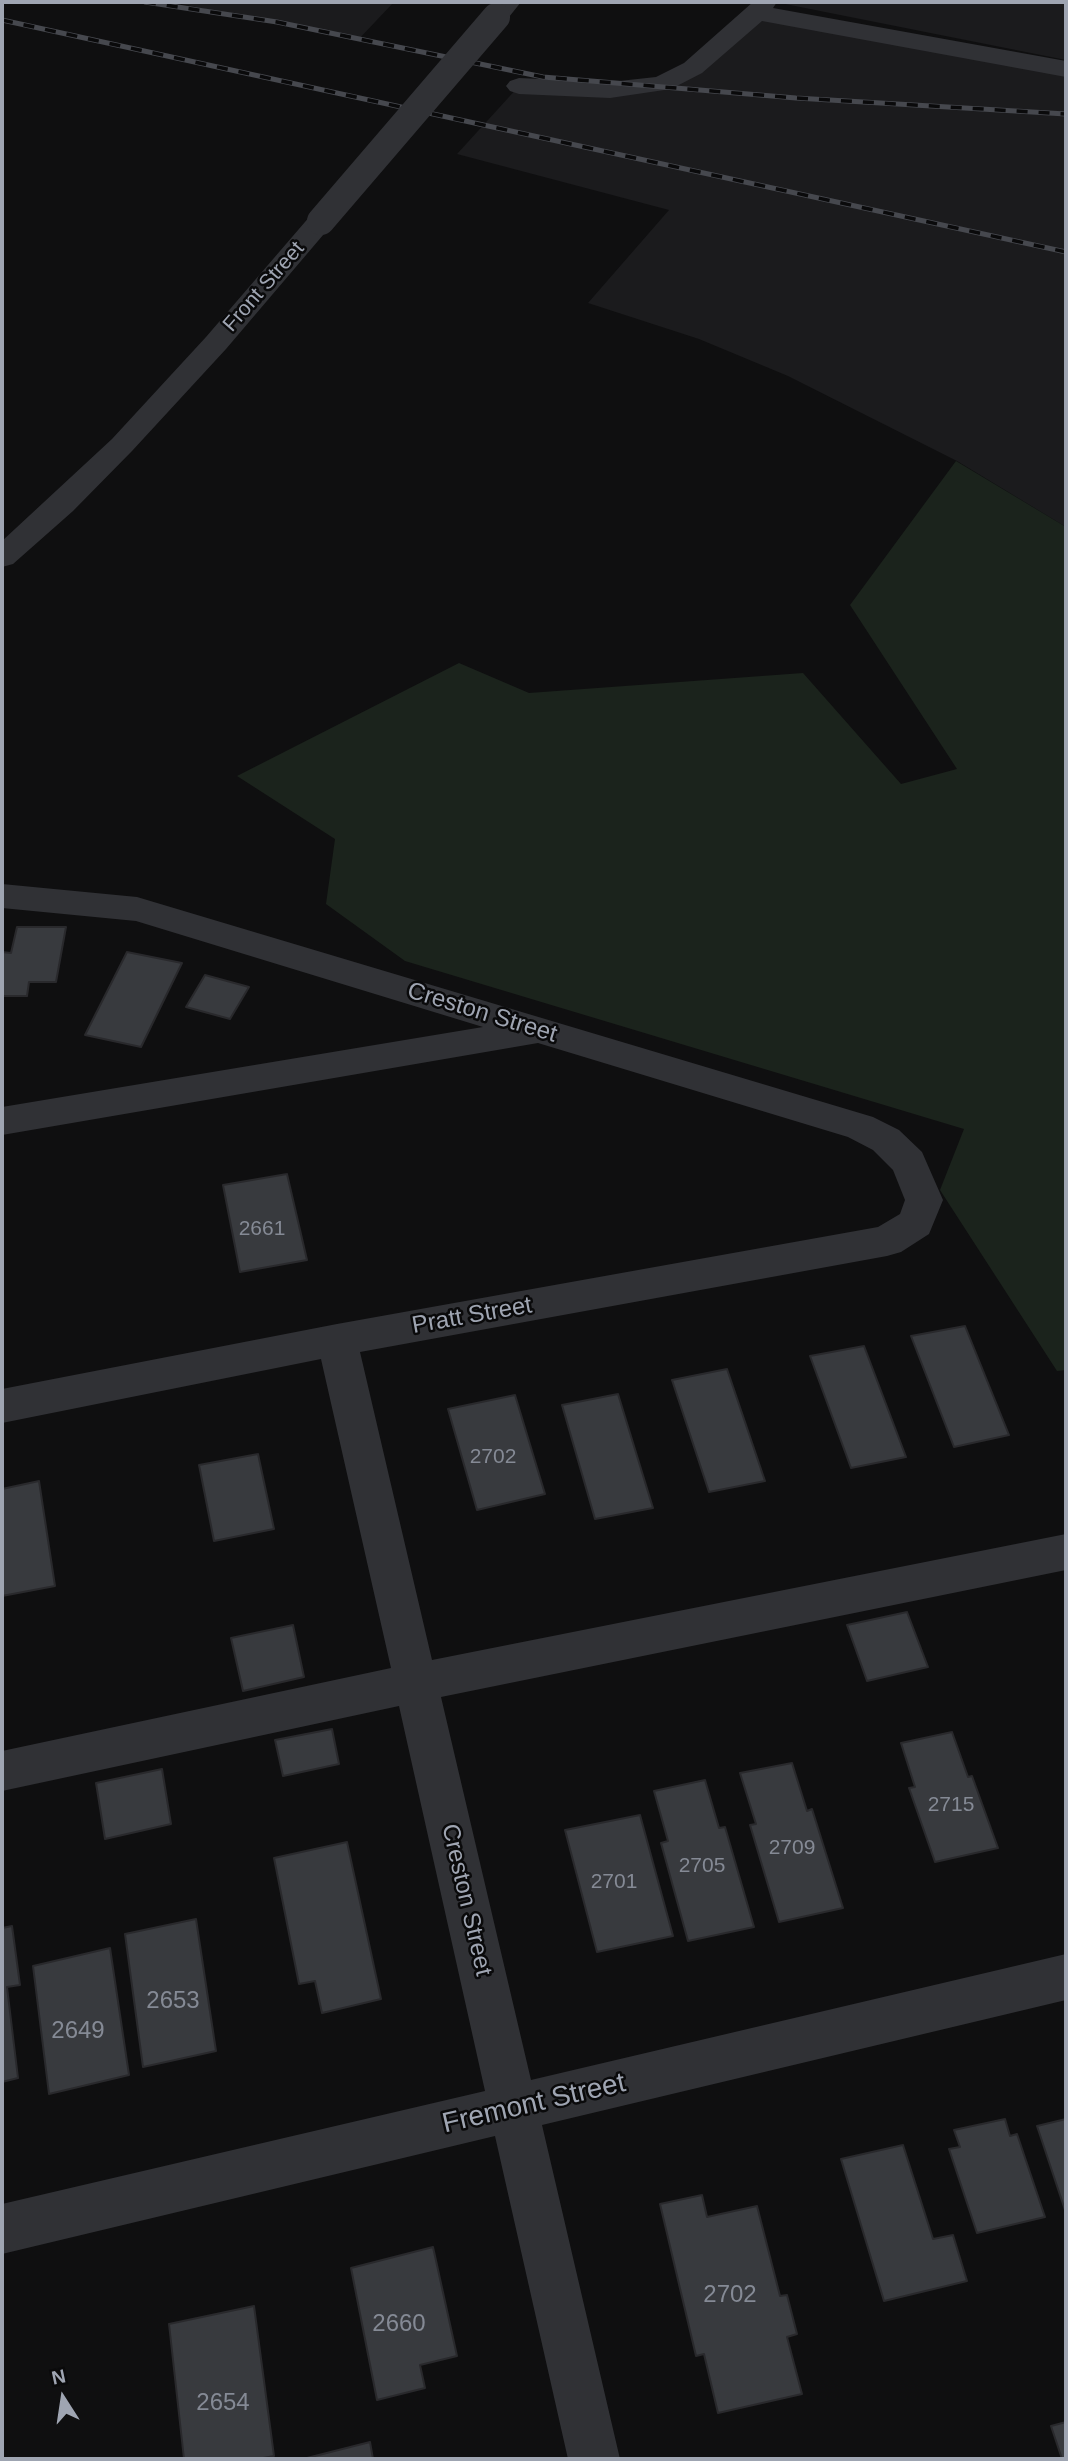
<!DOCTYPE html>
<style>
body{margin:0}
#map{position:relative;width:1068px;height:2461px;overflow:hidden;background:#0f0f10;font-family:Arial,sans-serif}
canvas{display:block}
.frame{position:absolute;inset:0;border:4px solid #9fa5b2;pointer-events:none}
.north{position:absolute;left:28px;top:2363px;width:70px;height:70px;-webkit-text-stroke:5px #0a0a0b;paint-order:stroke;rotate:348deg;font-size:19px;font-weight:700;line-height:28px;text-align:center;color:#9fa5b2}
.north::after{content:'';display:block;margin:auto;width:24px;height:32px;background:#9fa5b2;clip-path:polygon(50% 0,100% 100%,50% 72%,0 100%)}
</style>
<div id="map">
<canvas width="1068" height="2461"></canvas>
<div class="frame"></div>
<div class="north">N</div>
</div>
<script>
const context = document.querySelector('canvas').getContext('2d');
context.lineJoin = 'round';
function fill(path, color) { context.fillStyle = color; context.fill(path, 'evenodd'); }
const poly = rows => new Path2D(rows.map(r => 'M' + r).join(''));
function trace(path, color, width, dash) { context.strokeStyle = color; context.lineWidth = width; context.lineCap = dash ? 'butt' : 'round'; context.setLineDash(dash || []); context.stroke(path); }
function write(font, color, halo, rows, align = 'center') {
  context.font = font + ' Arial,sans-serif'; context.lineWidth = 5; context.setLineDash([]); context.textBaseline = 'middle'; context.strokeStyle = halo; context.fillStyle = color; for (const [text, x, y, turn = 0] of rows) {
    context.save(); context.translate(x, y); context.rotate((+turn || 0) * Math.PI / 180); context.textAlign = isNaN(turn) ? turn : align; if (halo) context.strokeText(text, 0, 0); context.fillText(text, 0, 0); context.restore();
  }
}
fill(poly([
 [172,2,394,2,357,41],
 [775,2,1066,2,1066,60],
 [757,13,1066,69,1066,527,957,461,788,376,699,339,588,303,669,210,457,154,519,86,662,84]
]), '#1b1b1d');
fill(poly([
 [956,461,1066,527,1066,1370,1057,1371,940,1190,964,1129,405,961,326,904,335,839,237,776,459,663,529,693,803,673,901,784,957,769,850,605]
]), '#1b231c');
const building = poly([
 [17,927,66,927,56,982,29,982,27,996,2,996,2,952,11,953,17,927],
 [127,952,182,963,141,1047,85,1035,127,952],
 [205,975,249,987,230,1019,186,1007,205,975],
 [287,1174,307,1260,240,1272,223,1185,287,1174],
 [965,1326,1009,1435,954,1447,911,1336,965,1326],
 [864,1346,906,1457,851,1468,810,1356,864,1346],
 [727,1369,765,1481,709,1492,672,1380,727,1369],
 [618,1394,653,1508,595,1519,562,1405,618,1394],
 [515,1395,545,1494,477,1510,448,1409,515,1395],
 [258,1454,274,1529,214,1541,199,1465,258,1454],
 [39,1481,55,1586,2,1596,2,1489,39,1481],
 [907,1612,928,1667,867,1681,847,1625,907,1612],
 [293,1625,304,1677,243,1691,231,1638,293,1625],
 [332,1729,339,1764,283,1776,275,1740,332,1729],
 [952,1732,968,1777,972,1776,998,1848,935,1862,909,1788,915,1787,901,1743,952,1732],
 [792,1763,807,1811,812,1809,843,1908,779,1922,750,1825,756,1824,740,1773,792,1763],
 [162,1769,171,1824,105,1839,96,1783,162,1769],
 [705,1780,719,1828,725,1827,754,1927,688,1941,661,1843,668,1841,654,1791,705,1780],
 [640,1815,673,1936,597,1952,565,1830,640,1815],
 [347,1842,381,1999,322,2013,315,1981,299,1984,274,1858,347,1842],
 [196,1919,216,2051,143,2067,125,1934,196,1919],
 [12,1926,20,1985,7,1987,18,2078,2,2082,2,1928,12,1926],
 [110,1948,129,2075,49,2094,33,1966,110,1948],
 [1005,2119,1010,2136,1017,2134,1045,2217,977,2233,949,2149,960,2147,954,2130,1005,2119],
 [1066,2119,1066,2213,1037,2126,1066,2119],
 [903,2145,933,2239,953,2235,967,2281,884,2301,841,2159,903,2145],
 [702,2195,707,2217,757,2206,780,2296,787,2295,797,2334,787,2337,802,2394,718,2413,704,2354,696,2356,660,2204,702,2195],
 [433,2247,457,2356,420,2365,425,2388,377,2400,351,2268,433,2247],
 [254,2306,274,2456,258,2459,184,2459,169,2324,254,2306],
 [1066,2422,1066,2459,1062,2459,1051,2426,1066,2422],
 [370,2442,373,2459,303,2459,370,2442]
]);
fill(building, '#383a3e');
trace(building, '#29292c', 2);
fill(poly([
 [496,2,521,2,505,22,496,24,487,22,484,17,496,2],
 [753,2,777,2,773,8,1066,61,1066,77,762,21,702,73,671,89,610,98,519,94,510,91,506,86,510,81,519,78,610,82,656,77,684,63,753,2],
 [321,213,331,215,335,221,226,349,132,451,73,511,13,564,2,567,2,541,112,439,206,337,311,215,321,213],
 [2,884,137,897,873,1117,899,1130,922,1152,943,1200,929,1234,901,1252,887,1256,360,1352,432,1660,1066,1534,1066,1570,441,1697,531,2080,1066,1954,1066,2000,542,2125,620,2459,568,2459,495,2136,2,2254,2,2204,485,2091,399,1706,2,1791,2,1751,391,1668,321,1359,2,1423,2,1389,337,1324,878,1227,900,1214,905,1200,893,1170,873,1150,848,1137,538,1043,2,1135,2,1107,483,1027,136,921,2,908,2,884]
]), '#303135');
const rail = poly([
 [145,2,277,22,543,77,796,98,1066,114],
 [2,20,1066,252]
]);
trace(rail, '#46484e', 5);
trace(rail, '#0a0a0b', 3.5, [11]);
trace(poly([
 [321,221,496,17]
]), '#303135', 28);
write('21px', '#9fa5b2', '#0a0a0b', [
 ["Front Street",264,287,-49]
]);
write('21px', '#858a95', null, [
 ["2661",262,1229],
 ["2702",493,1457],
 ["2715",951,1805],
 ["2709",792,1848],
 ["2705",702,1866],
 ["2701",614,1882]
]);
write('24px', '#9fa5b2', '#0a0a0b', [
 ["Creston Street",482,1013,17],
 ["Pratt Street",472,1316,-10],
 ["Creston Street",466,1900,77]
]);
write('24px', '#858a95', null, [
 ["2653",173,2001],
 ["2649",78,2031],
 ["2702",730,2295],
 ["2660",399,2324],
 ["2654",223,2403]
]);
write('28px', '#9fa5b2', '#0a0a0b', [
 ["Fremont Street",534,2104,-13]
]);
</script>
